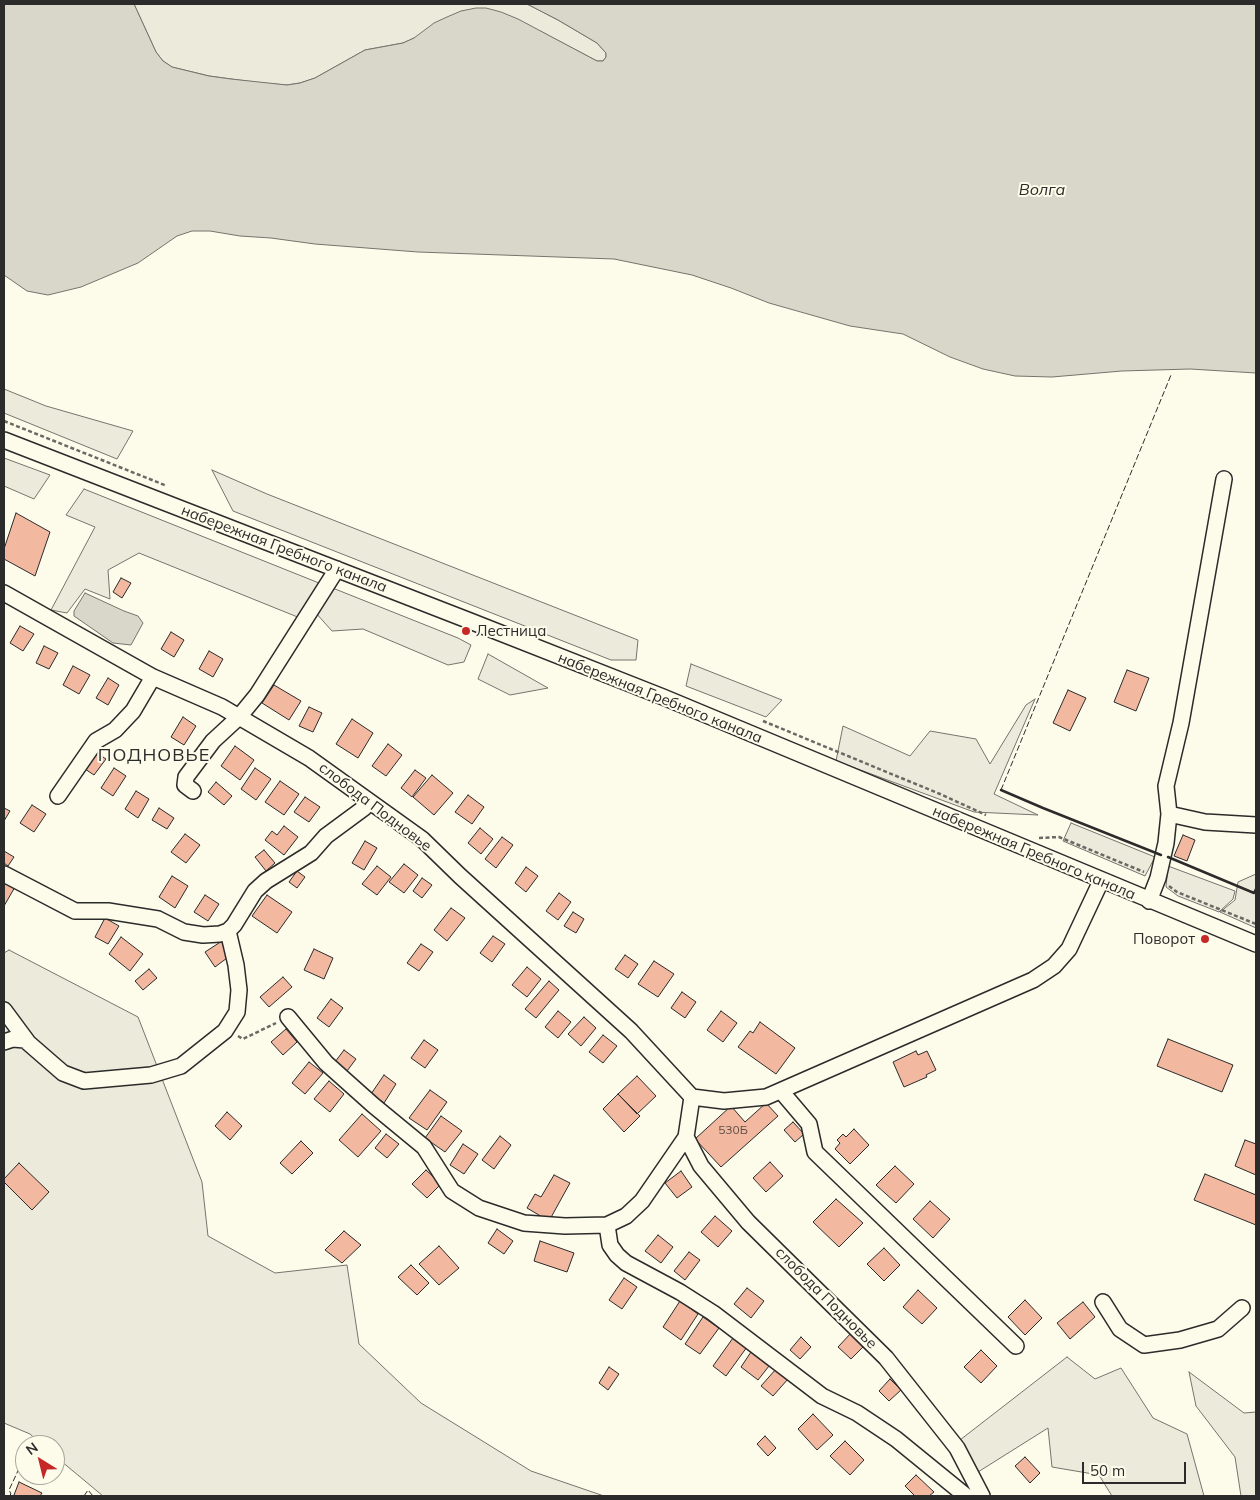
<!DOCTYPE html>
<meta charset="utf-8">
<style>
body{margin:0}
#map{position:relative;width:1260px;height:1500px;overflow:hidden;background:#fdfbea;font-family:Mulish,sans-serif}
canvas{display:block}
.frame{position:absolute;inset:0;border:5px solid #2b2b2b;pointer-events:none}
.north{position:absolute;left:15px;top:1435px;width:50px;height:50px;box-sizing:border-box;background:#fdfbea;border:1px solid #a9a89e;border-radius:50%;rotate:324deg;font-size:14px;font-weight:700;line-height:20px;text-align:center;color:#2b2b2b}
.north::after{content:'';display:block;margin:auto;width:18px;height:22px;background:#c62828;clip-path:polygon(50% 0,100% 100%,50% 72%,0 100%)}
.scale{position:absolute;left:1082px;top:1462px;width:104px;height:22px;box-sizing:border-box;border:2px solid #2b2b2b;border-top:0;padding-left:6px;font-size:15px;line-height:18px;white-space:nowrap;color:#2b2b2b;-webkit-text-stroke:4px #fdfbea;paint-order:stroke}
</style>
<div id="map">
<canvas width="1260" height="1500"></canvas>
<div class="frame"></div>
<div class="north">N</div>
<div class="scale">50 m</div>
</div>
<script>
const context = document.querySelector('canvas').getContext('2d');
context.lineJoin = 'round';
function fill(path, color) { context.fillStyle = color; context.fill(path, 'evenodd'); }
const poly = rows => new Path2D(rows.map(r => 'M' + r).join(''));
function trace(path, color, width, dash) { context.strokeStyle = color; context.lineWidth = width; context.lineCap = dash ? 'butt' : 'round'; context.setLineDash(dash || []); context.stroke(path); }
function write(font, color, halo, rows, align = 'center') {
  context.font = font + ' Mulish,sans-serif'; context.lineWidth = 4; context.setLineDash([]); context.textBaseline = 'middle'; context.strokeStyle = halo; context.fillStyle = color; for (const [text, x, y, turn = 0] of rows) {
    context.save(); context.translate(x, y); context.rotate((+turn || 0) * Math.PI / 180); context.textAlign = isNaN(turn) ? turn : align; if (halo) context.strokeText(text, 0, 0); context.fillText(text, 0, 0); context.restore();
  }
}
const green = poly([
 [134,4,527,4,558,20,597,43,606,53,606,57,603,61,597,61,540,31,414,38,403,43,365,50,315,78,300,83,287,85,261,83,209,76,172,67,163,61,156,52,134,4],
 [4,389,46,406,133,431,117,459,4,413,4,389],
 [4,458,50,475,34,499,4,486,4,458],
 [212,470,267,494,638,640,636,660,611,660,233,511,212,470],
 [84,489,324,585,300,618,139,553,108,570,110,599,85,589,67,613,51,610,95,527,66,515,84,489],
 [330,587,458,638,471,645,464,662,448,665,363,629,332,631,315,612,330,587],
 [488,654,548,688,510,695,478,679,488,654],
 [691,664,782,700,766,717,686,686,691,664],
 [1035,699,994,794,1038,815,974,812,836,761,843,726,910,756,930,731,976,739,990,764,1026,705,1035,699],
 [1071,823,1155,857,1145,876,1063,841,1071,823],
 [1168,866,1235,891,1233,899,1219,912,1178,896,1166,887,1168,866],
 [1256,874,1256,928,1220,912,1235,900,1238,882,1256,874],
 [9,950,138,1017,202,1182,208,1236,275,1273,347,1265,359,1344,421,1403,531,1471,604,1496,103,1496,55,1456,55,1445,42,1445,30,1434,4,1423,4,953,9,950],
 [1067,1357,1095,1379,1121,1368,1153,1418,1187,1434,1204,1496,1112,1496,1099,1475,1052,1467,1048,1428,978,1472,960,1440,1067,1357],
 [1189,1372,1244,1413,1256,1412,1256,1496,1241,1496,1235,1457,1196,1406,1189,1372]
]);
fill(green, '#ecebdb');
trace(green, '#74746e', 1);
const water = poly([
 [4,4,134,4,156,52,163,61,172,67,209,76,231,79,287,85,300,83,315,78,365,50,403,43,414,38,434,23,447,17,461,11,476,8,486,8,501,12,518,19,597,61,603,61,606,57,606,53,597,43,558,20,527,4,1256,4,1256,373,1190,369,1122,371,1052,377,1015,376,983,369,950,357,903,334,850,326,769,303,731,288,692,275,614,259,418,252,315,244,271,238,240,236,210,231,192,231,177,236,138,263,81,287,48,295,27,291,4,275,4,4],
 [85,593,124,611,138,616,143,623,131,645,113,643,74,616,74,611,85,593]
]);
fill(water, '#d8d7c9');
trace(water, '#74746e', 1);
const building = poly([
 [16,513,50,532,35,576,4,559,4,549,16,513],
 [121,578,131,583,122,598,113,592,121,578],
 [20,626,34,634,23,651,10,643,20,626],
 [171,632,184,640,174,657,161,649,171,632],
 [44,646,58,653,49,669,36,663,44,646],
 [209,651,223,659,213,677,199,669,209,651],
 [73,666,90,675,79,694,63,685,73,666],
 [1127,670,1149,678,1136,711,1114,702,1127,670],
 [108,678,119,685,108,705,96,698,108,678],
 [274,685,301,701,289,720,262,703,274,685],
 [1068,690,1086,698,1070,731,1053,723,1068,690],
 [309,707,322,713,313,732,299,726,309,707],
 [183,717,196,726,184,745,171,737,183,717],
 [352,719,373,733,358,758,336,744,352,719],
 [388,744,402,755,386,776,372,766,388,744],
 [235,746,254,760,240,780,221,766,235,746],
 [94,751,106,759,94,775,82,767,94,751],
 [114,768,126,776,113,796,101,788,114,768],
 [255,768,271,779,256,800,241,789,255,768],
 [415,770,426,778,412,797,401,788,415,770],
 [432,775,453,793,434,815,413,797,432,775],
 [280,781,299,794,284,815,265,802,280,781],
 [216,782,232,796,224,805,208,792,216,782],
 [136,791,149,799,138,818,125,809,136,791],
 [468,795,484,807,472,824,455,812,468,795],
 [305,797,320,807,309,822,294,812,305,797],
 [32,805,46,814,34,832,20,823,32,805],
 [4,808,10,811,4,821,4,808],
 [159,808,174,818,167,829,152,820,159,808],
 [284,826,298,837,284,855,265,840,272,831,277,835,284,826],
 [480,828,493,839,481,854,468,843,480,828],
 [185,834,200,845,186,863,171,852,185,834],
 [1183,835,1195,840,1187,861,1174,856,1183,835],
 [502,837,513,845,496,868,485,859,502,837],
 [365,841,377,848,364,870,352,863,365,841],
 [264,850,275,863,266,871,255,857,264,850],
 [4,851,14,857,8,866,4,863,4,851],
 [404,864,418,875,404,893,389,882,404,864],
 [377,866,391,877,377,895,362,884,377,866],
 [526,867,538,876,526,892,515,883,526,867],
 [297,871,305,877,297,888,289,882,297,871],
 [172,876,188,886,175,908,159,897,172,876],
 [422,878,432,885,422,898,413,891,422,878],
 [4,881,15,887,4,906,4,881],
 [559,893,571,902,558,920,546,911,559,893],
 [205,895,219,904,208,921,194,912,205,895],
 [267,895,292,912,277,933,252,916,267,895],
 [451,908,465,918,447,941,434,930,451,908],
 [573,912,584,919,576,933,564,926,573,912],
 [105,918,119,926,108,944,95,937,105,918],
 [493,936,505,944,492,962,480,953,493,936],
 [121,937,143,954,130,971,109,954,121,937],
 [222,941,231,955,215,967,205,952,222,941],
 [421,944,433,952,419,971,407,963,421,944],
 [314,949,333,958,324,979,304,970,314,949],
 [625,955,638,964,628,978,615,969,625,955],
 [654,961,674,974,658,997,638,984,654,961],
 [527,967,541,979,527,997,512,985,527,967],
 [149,969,157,978,143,990,135,981,149,969],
 [283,977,292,987,269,1007,260,997,283,977],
 [549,981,559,990,536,1018,525,1009,549,981],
 [682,992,696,1002,685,1018,671,1008,682,992],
 [331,999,343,1008,329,1027,317,1018,331,999],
 [558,1011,571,1022,558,1038,545,1027,558,1011],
 [721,1011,737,1023,723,1042,707,1030,721,1011],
 [584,1017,596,1028,581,1046,568,1034,584,1017],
 [760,1022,795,1048,776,1074,738,1047,750,1031,753,1033,760,1022],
 [286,1029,297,1042,283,1055,271,1042,286,1029],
 [603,1035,617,1046,603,1063,589,1052,603,1035],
 [1168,1039,1233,1065,1222,1092,1157,1066,1168,1039],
 [424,1040,438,1050,425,1068,411,1058,424,1040],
 [344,1050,356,1059,347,1071,335,1062,344,1050],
 [916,1051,918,1055,927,1051,936,1070,926,1075,927,1077,904,1087,893,1062,916,1051],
 [309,1062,323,1073,305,1094,292,1083,309,1062],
 [384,1075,396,1084,384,1103,371,1094,384,1075],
 [637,1076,656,1096,637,1114,618,1094,637,1076],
 [329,1081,344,1094,330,1112,314,1099,329,1081],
 [430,1090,447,1102,427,1130,409,1118,430,1090],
 [618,1094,640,1116,624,1132,603,1109,618,1094],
 [766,1103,778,1116,721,1167,695,1139,731,1106,745,1122,766,1103],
 [227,1112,242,1126,230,1140,215,1126,227,1112],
 [362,1114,381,1131,358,1157,339,1140,362,1114],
 [441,1116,462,1131,445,1152,425,1138,441,1116],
 [793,1122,804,1134,795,1142,784,1130,793,1122],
 [854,1129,869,1145,850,1164,835,1149,840,1143,837,1140,843,1134,846,1137,854,1129],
 [386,1134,399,1144,387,1158,375,1148,386,1134],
 [500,1136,511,1145,494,1169,482,1160,500,1136],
 [1245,1140,1256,1144,1256,1175,1235,1166,1245,1140],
 [301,1141,313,1153,292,1174,280,1163,301,1141],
 [463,1144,478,1154,464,1174,450,1165,463,1144],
 [770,1162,783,1176,766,1192,753,1178,770,1162],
 [19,1163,49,1192,32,1210,4,1182,4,1179,19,1163],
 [895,1166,914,1184,896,1203,876,1185,895,1166],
 [426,1170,441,1184,427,1198,412,1184,426,1170],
 [681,1171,692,1187,677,1198,665,1183,681,1171],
 [1205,1174,1256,1195,1256,1225,1194,1200,1205,1174],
 [554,1175,570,1183,549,1221,527,1208,535,1194,541,1197,554,1175],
 [836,1199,863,1223,839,1247,813,1222,836,1199],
 [930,1201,950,1219,933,1238,913,1219,930,1201],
 [715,1216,732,1231,718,1247,701,1232,715,1216],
 [497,1229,513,1241,504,1254,488,1243,497,1229],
 [344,1231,361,1245,342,1263,325,1250,344,1231],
 [658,1235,673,1247,661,1263,645,1251,658,1235],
 [540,1241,574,1253,567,1272,534,1261,540,1241],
 [439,1246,459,1268,439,1285,419,1264,439,1246],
 [884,1248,900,1265,884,1281,867,1264,884,1248],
 [689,1252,700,1260,685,1280,674,1271,689,1252],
 [411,1265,429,1283,417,1295,398,1277,411,1265],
 [624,1278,637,1287,622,1309,609,1300,624,1278],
 [747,1288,764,1301,751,1318,734,1304,747,1288],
 [918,1290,937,1308,922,1324,903,1307,918,1290],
 [1025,1300,1042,1318,1025,1335,1008,1317,1025,1300],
 [680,1301,698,1314,681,1340,663,1327,680,1301],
 [1083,1302,1095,1317,1070,1339,1057,1323,1083,1302],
 [703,1317,719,1328,700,1354,685,1344,703,1317],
 [852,1332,865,1345,851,1359,838,1347,852,1332],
 [801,1337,811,1347,800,1359,790,1350,801,1337],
 [733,1338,747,1347,726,1376,713,1366,733,1338],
 [981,1350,997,1366,981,1383,964,1367,981,1350],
 [751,1352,769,1366,758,1380,741,1367,751,1352],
 [609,1367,619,1374,608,1390,599,1383,609,1367],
 [776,1369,788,1379,773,1396,761,1386,776,1369],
 [890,1379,901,1390,889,1401,879,1391,890,1379],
 [813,1414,833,1435,817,1450,798,1429,813,1414],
 [765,1436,776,1448,768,1456,757,1444,765,1436],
 [845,1441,864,1460,850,1475,830,1456,845,1441],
 [1025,1457,1040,1473,1030,1483,1015,1466,1025,1457],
 [916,1475,934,1492,929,1496,915,1496,905,1486,916,1475],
 [19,1482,42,1493,40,1496,16,1496,14,1495,19,1482]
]);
fill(building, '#f2b8a0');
trace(building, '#2b2b2b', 1);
const minor = poly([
 [4,440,470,621,663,697,1256,944],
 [4,593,153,677,222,707,309,758,422,839,460,876,631,1031,692,1097,724,1101,766,1097,1033,980,1054,966,1069,949,1101,881],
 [193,791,185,785,186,777,213,741,239,717,257,695,337,569],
 [58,796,96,741,115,730,133,711,153,677],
 [1169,814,1205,822,1256,825],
 [4,874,75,911,108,911,158,919,184,932,203,935,220,934,228,931,234,925,255,891,266,881,311,853,326,836,364,808,369,801],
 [1149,901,1158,878,1166,843,1169,814,1166,786,1181,723,1224,479],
 [4,1010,27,1041],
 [288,1017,326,1063,373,1105,424,1147,452,1191,479,1208,524,1223,565,1226,607,1225,626,1216,642,1201,686,1137],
 [4,1042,13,1039,25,1040,63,1073,84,1081,151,1075,181,1066,225,1031,237,1012,239,990,236,965,228,931],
 [781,1091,809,1124,815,1152,1016,1346],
 [692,1097,686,1137,701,1166,748,1222,886,1358,957,1448,982,1496],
 [607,1225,610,1245,617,1255,626,1263,680,1292,713,1313,822,1396,857,1413,896,1439,966,1496],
 [1103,1302,1120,1329,1144,1345,1180,1340,1218,1329,1242,1308]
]);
trace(minor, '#2b2b2b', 18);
trace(poly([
 [4,421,167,486],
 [763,721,940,794,986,815],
 [1039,838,1059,837,1144,872],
 [1169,886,1177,892,1256,924],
 [238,1036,243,1039,276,1023]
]), '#6a6964', 2.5, [4, 2.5]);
trace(minor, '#fdfbea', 15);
trace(poly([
 [1001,790,1171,375],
 [9,1496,11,1494,9,1490,24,1458],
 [84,1496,88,1490,93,1496]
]), '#2b2b2b', 1, [6, 2.5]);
trace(poly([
 [1001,790,1043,808,1161,855],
 [1168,857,1254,893,1256,889]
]), '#2b2b2b', 2.5);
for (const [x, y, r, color] of [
 [466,631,5,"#c62828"],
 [1205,939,5,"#c62828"]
]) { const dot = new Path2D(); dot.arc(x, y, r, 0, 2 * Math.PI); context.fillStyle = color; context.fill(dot); trace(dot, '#fdfbea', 2); }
write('12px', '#5d4e48', null, [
 ["530Б",733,1130]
]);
write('15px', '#2b2b2b', '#fdfbea', [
 ["набережная Гребного канала",284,549,21],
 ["набережная Гребного канала",660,698,22],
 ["слобода Подновье",375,807,37],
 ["набережная Гребного канала",1034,853,23],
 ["слобода Подновье",826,1298,45]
]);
write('15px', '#2b2b2b', '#fdfbea', [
 ["Лестница",476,631],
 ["Поворот",1195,939,"right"]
], 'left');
write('italic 16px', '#2b2b2b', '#fdfbea', [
 ["Волга",1042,190]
]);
context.letterSpacing = '1px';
write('18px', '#2b2b2b', '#fdfbea', [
 ["ПОДНОВЬЕ",154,756]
]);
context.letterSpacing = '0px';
</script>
